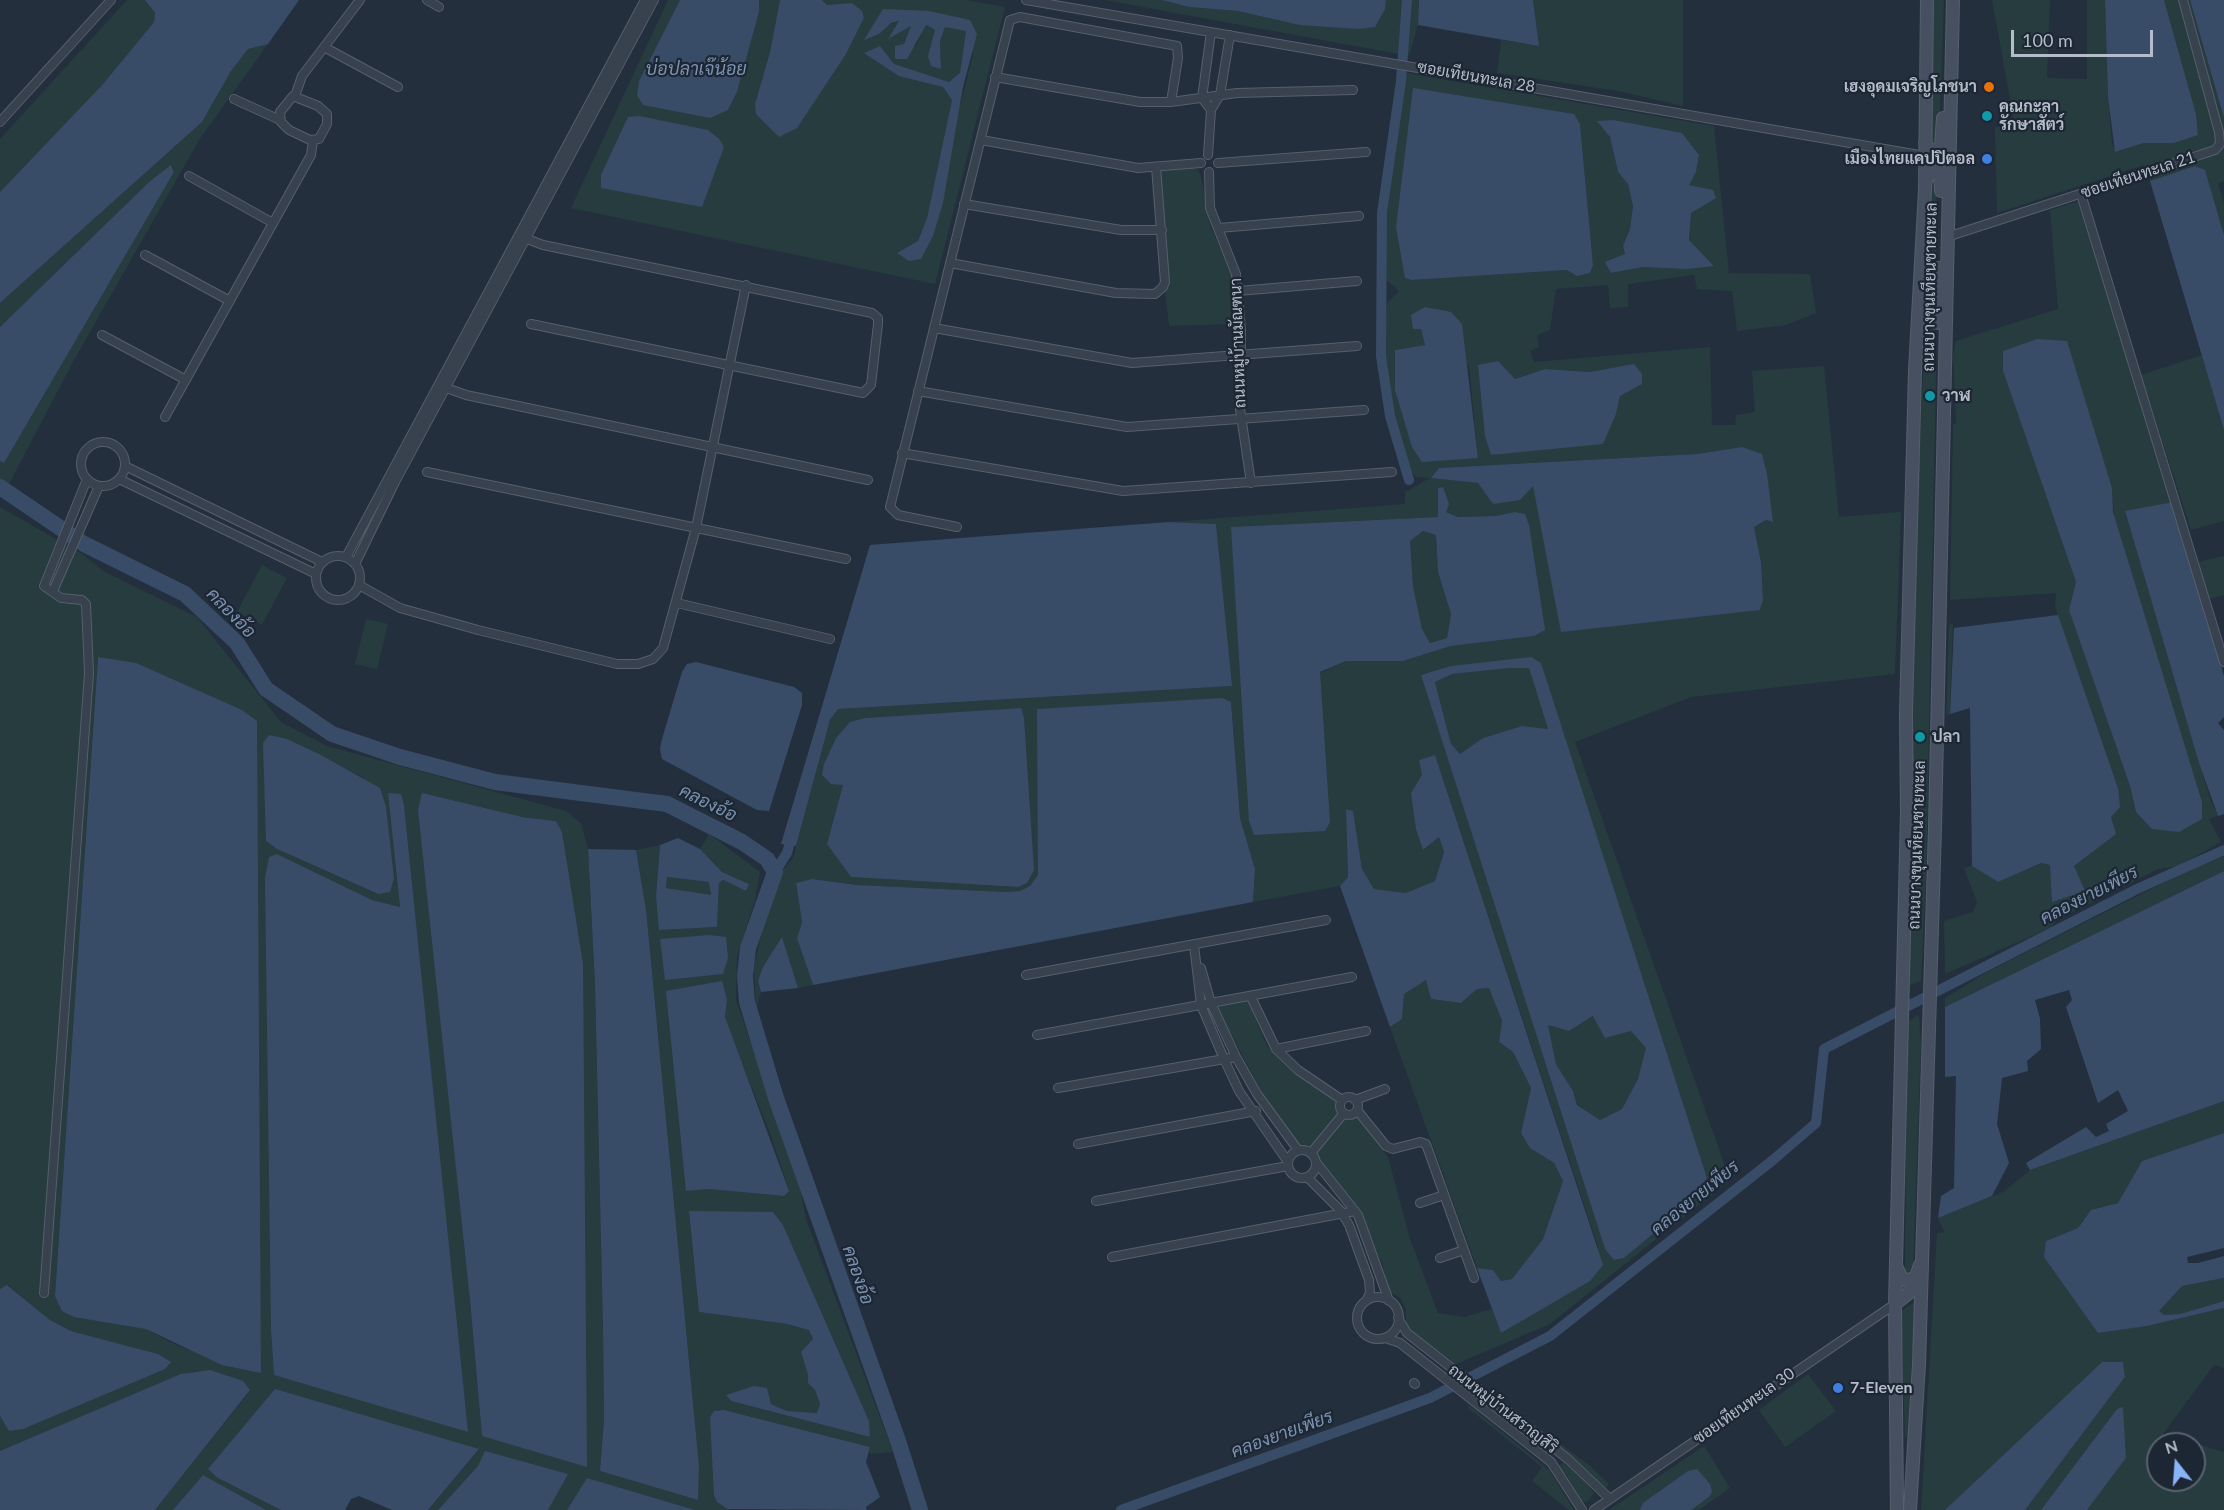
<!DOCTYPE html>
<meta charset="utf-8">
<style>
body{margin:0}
#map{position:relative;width:2224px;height:1510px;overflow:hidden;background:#242f3e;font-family:Lato,sans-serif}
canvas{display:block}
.north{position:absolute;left:2146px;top:1432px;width:60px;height:60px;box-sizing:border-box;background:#1d2633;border:2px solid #59626f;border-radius:50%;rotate:343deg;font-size:16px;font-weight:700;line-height:24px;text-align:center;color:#b4bcc9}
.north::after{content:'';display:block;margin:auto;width:21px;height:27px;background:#8ab4f8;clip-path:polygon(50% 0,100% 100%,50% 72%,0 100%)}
.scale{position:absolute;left:2011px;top:30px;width:142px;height:27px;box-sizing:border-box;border:3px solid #b4bcc9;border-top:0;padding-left:8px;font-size:18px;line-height:21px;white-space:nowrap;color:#b4bcc9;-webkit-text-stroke:4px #1d2633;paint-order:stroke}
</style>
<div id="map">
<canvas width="2224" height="1510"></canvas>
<div class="north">N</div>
<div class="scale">100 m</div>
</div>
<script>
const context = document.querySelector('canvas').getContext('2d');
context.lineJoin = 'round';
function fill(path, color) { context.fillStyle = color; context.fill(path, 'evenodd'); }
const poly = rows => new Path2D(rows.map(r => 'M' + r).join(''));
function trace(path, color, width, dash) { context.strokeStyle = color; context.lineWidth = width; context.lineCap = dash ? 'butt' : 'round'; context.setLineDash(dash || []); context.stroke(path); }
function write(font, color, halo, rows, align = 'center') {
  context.font = font + ' Lato,Sarabun,sans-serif'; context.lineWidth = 4.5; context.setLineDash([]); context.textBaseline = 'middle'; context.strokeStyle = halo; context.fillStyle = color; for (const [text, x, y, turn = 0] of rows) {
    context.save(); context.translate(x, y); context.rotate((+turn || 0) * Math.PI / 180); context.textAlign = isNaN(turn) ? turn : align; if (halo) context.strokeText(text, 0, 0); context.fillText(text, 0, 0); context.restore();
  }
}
fill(poly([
 [127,0,145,0,155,13,154,22,103,84,0,192,0,139],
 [668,0,680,0,639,81,637,95,728,110,737,92,759,12,759,0,780,0,770,52,755,104,817,95,846,54,864,18,852,3,827,5,822,0,966,0,1005,7,935,284,571,208],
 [883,9,970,20,973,55,921,259,906,249,918,241,927,218,952,100,943,87,864,53,880,46,893,64,949,82,960,73,966,31,945,26,940,41,941,64,935,30,925,25,916,46,904,44,912,25,889,38,900,21,891,24],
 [1105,0,1162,0,1189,7,1238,11,1385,9,1386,0,1419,0,1418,25,1409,56],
 [1533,0,1683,0,1683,106,1618,91,1497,73,1501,40,1539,46],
 [1934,0,1944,0,1939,144,1932,145],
 [1992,0,2050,0,2047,78,2087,79,2087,0,2105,0,2108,97,2112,143,2116,152,2144,143,2174,143,2198,135,2196,114,2164,0,2190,0,2224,118,2224,181,2218,183,2224,204,2224,235,2205,171,2195,166,2150,181,2144,165,1997,213,1995,127,2015,126],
 [268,44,199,140,73,362,9,484,0,480,0,461,4,463,174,172,172,165,149,182,0,327,0,303,202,122,231,71,248,49],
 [1406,73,1714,126,1729,273,1810,274,1816,313,1786,325,1737,331,1732,291,1697,289,1694,275,1628,284,1628,307,1610,308,1608,285,1556,289,1550,330,1537,335,1539,347,1530,351,1534,362,1710,347,1712,425,1735,425,1736,415,1755,412,1752,371,1824,366,1839,517,1901,512,1895,674,1691,697,1575,742,1730,1180,1550,1324,1456,1364,1406,1327,1406,1309,1400,1298,1387,1290,1383,1265,1351,1198,1320,1165,1317,1154,1309,1147,1299,1145,1271,1109,1218,1010,1220,1006,1247,999,1267,1046,1277,1057,1335,1100,1335,1108,1344,1120,1357,1117,1388,1157,1410,1239,1438,1313,1464,1317,1492,1309,1501,1333,1598,1247,1435,755,1419,760,1422,774,1424,850,1439,837,1444,852,1435,881,1406,893,1374,889,1362,869,1353,812,1346,809,1348,877,1340,886,1253,902,1255,869,1240,818,1231,702,1038,876,1030,886,1020,891,1006,892,857,885,812,879,796,883,802,922,797,938,813,985,798,988,782,938,758,981,761,992,756,1010,754,967,767,908,781,872,793,858,830,720,838,709,1231,686,1216,524,1169,522,1405,504,1405,492,1430,478,1416,477,1411,471,1392,413,1384,342,1387,303,1399,291,1386,280,1386,222],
 [1574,115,1580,124,1593,265,1590,273,1577,276,1567,270,1412,280],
 [1614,120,1682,133,1699,155,1696,172,1688,185,1713,190,1706,203,1691,213,1689,240,1714,265,1643,267,1611,273,1625,254,1623,246,1630,229,1633,206,1628,184,1618,172,1610,137,1598,121],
 [1421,328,1469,366,1478,458,1395,350,1425,345],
 [1498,361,1514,379,1545,369,1590,372,1634,365,1620,396,1616,414,1519,451,1492,455,1478,366],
 [1742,447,1772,522,1766,520,1754,527,1761,562,1763,600,1760,610,1532,485,1493,504,1478,483,1432,478,1439,468,1697,454],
 [1438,489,1446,512,1458,517,1496,516,1514,512,1534,636,1451,646,1403,661,1346,661,1320,673,1231,527,1438,517],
 [1531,657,1590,818,1707,1178,1695,1199,1624,1258,1615,1260,1605,1249,1421,674],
 [1021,708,1018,887,851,877,827,844,843,785,824,764,836,738,850,722,865,718],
 [1193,168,1198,170,1201,176,1210,226,1232,273,1233,324,1169,326,1165,290,1168,278,1166,230,1160,174,1162,170],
 [1932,177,1937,178,1934,323,1936,374,1926,878,1921,981,1908,986,1918,486],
 [2079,201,2173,502,2125,512,2210,799,2218,816,2209,819,2221,842,2179,866,2158,869,2057,920,2050,928,1945,974,1944,921,1973,912,1977,902,1964,868,1972,866,1998,882,2041,863,2050,865,2053,902,2073,866,2084,859,2111,817,2118,788,2060,626,2055,604,2056,593,1950,600,1953,424,1956,424,1953,356,1956,341,2058,309,2050,210],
 [2003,351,2094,434,2112,488,2136,812,2130,786,2069,610,2076,582,2003,371],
 [2202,355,2224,430,2224,521,2191,530,2141,375],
 [0,507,84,555,103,571,197,617,281,722,327,746,566,811,581,823,588,849,595,984,603,1329,604,1419,600,1471,698,1500,699,1466,646,909,636,850,660,845,656,896,660,930,717,927,719,883,723,880,746,891,749,884,722,872,700,849,709,834,760,872,755,900,737,957,736,1000,798,1178,806,1219,893,1452,870,1454,869,1447,724,1410,714,1411,710,1417,728,1509,731,1510,695,1510,587,1478,567,1510,548,1510,567,1474,540,1467,478,1466,438,1510,428,1510,479,1450,218,1478,281,1510,266,1510,203,1475,173,1510,155,1510,250,1391,195,1371,0,1451,0,1416,9,1431,170,1362,158,1354,71,1331,50,1320,8,1285,0,1289],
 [98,657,259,1269,261,1372,178,1346,146,1329,55,1296],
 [287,739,364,778,377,894,277,849,266,841],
 [388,793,404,805,467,1432,277,854,372,900,400,907],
 [522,817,556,821,562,832,567,864,482,1436,470,1300],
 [727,1000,725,1017,733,1041,771,1136,789,1190,784,1196,709,1189,687,1191],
 [689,1212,773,1212,783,1225,869,1421,870,1437,731,1401,766,1388,771,1404,787,1411,818,1413,820,1404,815,1390,808,1383,808,1375,801,1353,813,1339,809,1330,787,1324,699,1312],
 [1423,531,1436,535,1438,572,1451,614,1447,638,1430,643,1422,629,1413,586,1410,541],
 [2224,556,2224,595,2209,599,2198,562],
 [262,565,287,578,262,625,237,612],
 [366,619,388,624,377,669,355,664],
 [1953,623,1950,714,1946,716,1949,625],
 [1510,668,1529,668,1548,729,1522,726,1483,738,1460,754,1451,744,1435,682,1452,674],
 [2224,856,2224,871,1945,1007,1945,998,1987,972,2175,877],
 [667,877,710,882,711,896,666,888],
 [1426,980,1431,999,1461,1003,1477,989,1489,988,1502,1021,1499,1042,1513,1052,1531,1088,1521,1133,1530,1148,1554,1163,1563,1181,1543,1239,1512,1279,1501,1281,1493,1270,1477,1268,1390,1027,1402,1019,1404,994],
 [1919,1015,1921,1044,1913,1275,1905,1274,1907,1022],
 [1594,1016,1631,1031,1647,1048,1638,1079,1622,1109,1600,1120,1578,1105,1573,1091,1556,1064,1548,1025,1569,1031],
 [2224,1101,2224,1133,2142,1161,2118,1203,2091,1210,2078,1228,2046,1241,2098,1333,2147,1326,2224,1308,2224,1368,2214,1365,2163,1434,2224,1452,2224,1510,2087,1510,2126,1458,2122,1408,2117,1409,2041,1510,2025,1510,2125,1377,2123,1362,2102,1362,1945,1510,1921,1510,1937,1233,1944,1232,1938,1218,2003,1192,2030,1170],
 [2158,1444,2194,1444,2194,1480,2158,1480],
 [2224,1278,2224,1301,2180,1314,2164,1316,2158,1311,2182,1286],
 [1916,1301,1907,1437,1905,1438,1901,1311],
 [1808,1374,1836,1411,1785,1447,1759,1410],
 [1480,1384,1589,1465,1608,1483,1608,1486,1605,1489,1572,1458],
 [1469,1405,1549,1470,1574,1510,1569,1510,1532,1481,1542,1467,1468,1408],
 [1704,1446,1730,1488,1699,1510,1609,1510],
 [1564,1462,1580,1475,1594,1493,1587,1502,1581,1501,1566,1474,1561,1474,1559,1466]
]), '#263c3f');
fill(poly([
 [145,0,299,0,268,44,248,49,231,71,202,122,0,303,0,192,103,84,154,22,155,13],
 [680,0,759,0,759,12,737,92,728,110,710,118,643,105,637,95,639,81],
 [780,0,822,0,827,5,852,3,862,11,864,18,846,54,797,128,779,137,756,114,755,104,770,52],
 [1162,0,1386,0,1385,9,1375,27,1358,29,1300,25,1238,11,1189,7],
 [1419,0,1533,0,1539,46,1418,25],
 [2105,0,2164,0,2196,114,2198,135,2174,143,2144,143,2115,152,2108,97],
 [2190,0,2224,0,2224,118],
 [883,9,929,11,970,20,977,34,963,87,943,203,933,236,921,259,909,261,897,253,918,241,927,218,952,100,943,87,899,76,864,53,880,46,894,64,949,82,960,73,966,31,945,27,940,41,941,69,931,66,928,56,935,30,926,25,907,59,895,59,895,46,904,44,911,26,888,39,899,21,891,23,879,34,864,40],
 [1413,88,1574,114,1580,124,1593,265,1590,273,1577,276,1567,270,1412,280,1405,278,1396,227],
 [639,116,708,130,719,139,724,147,702,207,601,188,601,175,628,117],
 [1614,120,1682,133,1699,155,1696,172,1689,185,1713,190,1716,198,1691,213,1689,240,1714,266,1687,269,1643,267,1611,273,1605,262,1625,254,1623,246,1630,229,1633,206,1628,184,1618,172,1610,137,1597,121],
 [171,165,174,172,4,463,0,461,0,327,149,182],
 [2195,166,2205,170,2224,235,2224,430,2150,181],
 [1425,307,1451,312,1462,324,1478,458,1422,462,1412,447,1395,390,1395,350,1425,345,1421,329,1413,329,1411,315],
 [2037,339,2067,341,2112,488,2113,512,2202,802,2202,819,2179,832,2152,829,2136,812,2130,786,2069,610,2076,582,2003,371,2003,351],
 [1498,361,1515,379,1545,369,1590,372,1634,364,1642,374,1642,384,1620,396,1616,414,1603,444,1491,455,1485,436,1478,365],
 [1742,447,1762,454,1767,474,1773,522,1766,520,1754,527,1761,562,1763,600,1760,610,1561,632,1533,486,1520,500,1493,504,1478,483,1431,478,1439,468,1697,454],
 [1443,487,1449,504,1446,512,1458,517,1496,516,1514,512,1525,514,1529,525,1545,630,1534,636,1451,646,1403,661,1346,661,1320,672,1330,822,1325,831,1254,835,1249,821,1231,527,1438,517,1438,488],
 [1423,531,1436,535,1438,572,1451,614,1447,638,1430,643,1422,629,1413,586,1410,541],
 [2173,502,2224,676,2224,717,2218,723,2224,730,2224,814,2218,816,2199,763,2125,511],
 [1169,522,1216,524,1232,686,838,709,830,720,796,846,781,844,870,545],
 [2058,615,2118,788,2120,807,2111,817,2116,834,2074,866,2085,891,2052,902,2050,865,2041,863,1998,882,1972,866,1970,708,1950,714,1954,628],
 [98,657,136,663,242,710,257,721,261,1373,222,1365,146,1329,74,1317,62,1311,55,1296],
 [1531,657,1541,663,1707,1178,1695,1199,1624,1258,1614,1260,1605,1249,1421,675,1451,666],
 [1510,668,1529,668,1548,729,1522,726,1483,738,1460,754,1451,744,1435,682,1452,674],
 [1593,1016,1605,1038,1631,1031,1646,1048,1638,1079,1622,1109,1600,1120,1577,1105,1573,1091,1556,1064,1548,1025,1569,1031],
 [696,662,794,687,802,693,802,705,769,811,757,810,662,759,660,749,662,739,682,672,687,664],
 [1222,698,1231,702,1240,818,1255,869,1253,902,813,985,797,938,802,922,796,883,812,879,857,885,1006,892,1020,891,1030,886,1038,875,1037,709],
 [1021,708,1024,718,1034,870,1027,883,1018,887,851,877,827,844,843,785,831,784,822,775,824,764,836,738,850,722,865,718],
 [269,735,287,739,321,755,380,788,386,807,394,878,390,892,378,894,277,849,266,841,263,743],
 [1435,755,1603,1265,1590,1281,1501,1333,1477,1268,1493,1270,1501,1281,1512,1279,1543,1239,1563,1181,1554,1163,1530,1148,1521,1133,1531,1088,1513,1052,1499,1042,1502,1021,1489,988,1477,989,1461,1003,1431,999,1426,980,1404,994,1402,1019,1390,1027,1340,886,1348,877,1346,809,1353,811,1362,869,1374,889,1406,893,1435,881,1444,852,1439,837,1423,850,1416,829,1411,793,1422,775,1419,760],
 [388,793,401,794,404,805,468,1432,274,1375,271,1328,265,878,269,857,277,854,372,900,400,907],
 [422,793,522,817,556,821,562,832,583,964,587,1467,482,1436,470,1300,418,810],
 [678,838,700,849,722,872,749,884,746,891,723,880,719,883,717,927,659,930,656,896,660,845],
 [667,877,709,882,711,895,666,888],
 [588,849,636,850,646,909,699,1466,698,1500,600,1471,604,1419,603,1329,595,984],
 [2224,871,2224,1101,2030,1170,2026,1163,2086,1127,2096,1137,2109,1131,2106,1124,2128,1111,2118,1090,2098,1103,2066,1007,2072,1000,2069,990,2035,1000,2040,1019,2041,1049,2027,1061,2028,1071,2002,1078,1997,1124,2009,1163,1992,1196,1938,1218,1941,1196,1954,1188,1956,1076,1945,1077,1945,1007],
 [709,935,726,937,728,958,723,974,665,980,660,939],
 [782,937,798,988,761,992,758,981,763,967],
 [722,981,727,1000,725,1017,789,1191,784,1196,709,1189,686,1191,666,991],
 [2224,1133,2224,1248,2187,1257,2188,1263,2198,1263,2224,1256,2224,1278,2182,1286,2159,1311,2164,1315,2180,1314,2224,1301,2224,1308,2147,1326,2098,1333,2044,1257,2046,1241,2078,1228,2091,1210,2118,1203,2142,1161],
 [689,1211,773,1212,783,1225,869,1421,870,1437,731,1401,726,1395,754,1386,767,1388,771,1404,787,1411,817,1413,820,1404,815,1390,808,1383,808,1375,801,1352,813,1339,809,1330,787,1324,699,1312],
 [7,1285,50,1320,71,1331,158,1354,171,1362,165,1369,23,1429,9,1431,0,1416,0,1289],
 [2102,1362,2123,1362,2125,1377,2025,1510,1945,1510],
 [210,1370,243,1381,250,1390,155,1510,0,1510,0,1451,181,1374],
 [275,1389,479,1449,428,1510,392,1510,359,1496,351,1499,345,1510,281,1510,218,1478,208,1469],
 [2123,1407,2126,1458,2087,1510,2041,1510,2117,1409],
 [724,1410,870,1447,866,1462,880,1497,866,1507,867,1510,728,1509,717,1502,714,1495,710,1417,714,1411],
 [485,1451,568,1474,548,1510,438,1510,478,1466],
 [1697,1469,1710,1484,1712,1491,1710,1496,1691,1510,1640,1510,1643,1503,1688,1471],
 [203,1475,266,1510,173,1510],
 [587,1478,594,1480,695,1510,567,1510]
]), '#394c67');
trace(poly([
 [1407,0,1401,81,1382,213,1381,356,1390,416,1409,480],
 [775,872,787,853,793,832],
 [1121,1510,1430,1398,1550,1336,1773,1160,1816,1123,1824,1049,2137,889,2224,850]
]), '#394c67', 10);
trace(poly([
 [0,487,84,544,185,594,237,643,266,689,332,734,400,757,495,782,667,804,742,842,767,859,775,872,748,948,745,976,747,1002,776,1098,898,1441,920,1510]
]), '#394c67', 16);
const minor = poly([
 [427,0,439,7],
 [1026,0,1925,156],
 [324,47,398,87],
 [995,77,1140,102,1171,102,1237,93,1353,90],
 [293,96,318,106,327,114,327,124,319,139,310,140,289,130,281,122,280,112,293,96],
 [295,96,302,76,360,0],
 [234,99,280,120],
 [1211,110,1220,95,1230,35],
 [0,122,111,0],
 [981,140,1138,168,1201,163],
 [1208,155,1211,110,1202,98,1211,32],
 [1218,163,1366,152],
 [1209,172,1210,208,1236,274,1241,331,1240,409,1251,483],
 [189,176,273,223],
 [2081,194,2224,662],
 [964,204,1121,230,1162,230],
 [1219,228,1359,216],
 [519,236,543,245,872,313,878,318,878,324,871,385,863,393,531,324],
 [1947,237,2215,150,2220,144,2219,132,2183,0],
 [145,255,230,301],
 [950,263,1116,293,1155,294,1163,287,1165,282,1156,167],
 [1238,291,1357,281],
 [934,328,1132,363,1357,346],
 [102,335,186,380],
 [441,386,466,395,868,480],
 [918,391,1127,427,1364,410],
 [165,417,311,155,313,140],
 '81 464a22 22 0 1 1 44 0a22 22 0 1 1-44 0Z',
 [902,453,1123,491,1392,472],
 [125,466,322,562],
 [427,472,846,559],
 [119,479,316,574],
 [957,527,898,515,890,507,1010,20,1020,17,1177,46,1178,58,1171,102],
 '316 578a22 22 0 1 1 44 0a22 22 0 1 1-44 0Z',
 [346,557,645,0],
 [355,564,395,482,654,0],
 [359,585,400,608,478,630,617,664,638,664,653,659,663,648,696,528,746,285],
 [53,591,99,486],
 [677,603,830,639],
 [1194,945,1201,1005,1224,1059,1239,1091,1288,1162],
 [1201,968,1211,1003,1236,1057,1257,1094,1298,1150],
 [1026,975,1326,920],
 [1251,997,1276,1049,1298,1070,1342,1100],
 [1037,1035,1352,977],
 [1276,1049,1366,1031],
 [1058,1088,1236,1057],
 '1340 1106a9 9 0 1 1 18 0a9 9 0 1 1-18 0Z',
 [1355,1100,1385,1089],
 [1357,1110,1386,1146,1393,1149,1420,1142,1426,1144,1474,1278],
 [1078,1144,1256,1111],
 '1288 1164a14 14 0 1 1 28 0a14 14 0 1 1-28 0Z',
 [1311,1153,1344,1113],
 [1316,1162,1358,1215,1389,1301],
 [1307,1177,1340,1210,1349,1225,1369,1280,1370,1293,1366,1301],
 [1096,1201,1288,1166],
 [1420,1203,1444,1195],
 [1112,1257,1355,1211],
 [1440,1258,1464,1250],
 [44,1293,89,673,86,604,82,600,61,598,44,586,87,479],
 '1357 1318a21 21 0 1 1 42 0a21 21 0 1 1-42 0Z',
 [1398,1318,1407,1333,1568,1459,1610,1499],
 [1385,1338,1400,1343,1551,1462,1582,1510],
 [1414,1383,1415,1384],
 [1594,1510,1895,1304]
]);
const secondary = poly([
 [1925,143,1929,150,1936,151,1941,146,1943,118],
 [1925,183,1929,174,1937,170,1940,172,1941,191],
 [1937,323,1938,268],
 [1896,1266,1901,1277,1907,1281,1916,1277,1920,1265],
 [1895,1304,1909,1293,1913,1281],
 [1897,1510,1895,1304,1907,812,1906,714,1915,371,1925,190,1927,0],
 [1910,1510,1919,1364,1935,827,1953,0]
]);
trace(minor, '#565f6c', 10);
trace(secondary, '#565f6c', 14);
trace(minor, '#38414e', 8);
trace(secondary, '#465061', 12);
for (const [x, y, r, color] of [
 [1989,87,6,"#e8710a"],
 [1987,116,6,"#0f9aa8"],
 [1987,159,6,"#3f7fe0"],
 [1930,396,6,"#0f9aa8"],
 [1920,737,6,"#0f9aa8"],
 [1838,1388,6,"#3f7fe0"]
]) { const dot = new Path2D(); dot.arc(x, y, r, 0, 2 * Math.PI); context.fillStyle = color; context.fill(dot); trace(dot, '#1d2633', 2); }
write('16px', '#b4bcc9', '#1d2633', [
 ["ซอยเทียนทะเล 28",1476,77,10],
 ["ซอยเทียนทะเล 21",2138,175,-18],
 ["ถนนบางขุนเทียนชายทะเล",1930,287,-89],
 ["ถนนหมู่บ้านมัณฑนา",1238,343,-92],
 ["ถนนบางขุนเทียนชายทะเล",1917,845,-88],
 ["ซอยเทียนทะเล 30",1744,1406,-35],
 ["ถนนหมู่บ้านสราญสิริ",1503,1409,38]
]);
write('bold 16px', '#b4bcc9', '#1d2633', [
 ["เฮงอุดมเจริญโภชนา",1977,87,"right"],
 ["คุณกะลา",1999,107],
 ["รักษาสัตว์",1999,125],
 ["เมืองไทยแคปปิตอล",1975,159,"right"],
 ["วาฬ",1942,396],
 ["ปลา",1932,737],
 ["7-Eleven",1850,1388]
], 'left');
write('italic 18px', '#7c92b1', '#1d2633', [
 ["บ่อปลาเจ๊น้อย",696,69],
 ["คลองอ้อ",231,613,46],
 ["คลองอ้อ",708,803,26],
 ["คลองยายเพียร",2089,895,-27],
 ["คลองยายเพียร",1695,1198,-39],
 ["คลองอ้อ",858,1275,71],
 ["คลองยายเพียร",1282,1434,-20]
]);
</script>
